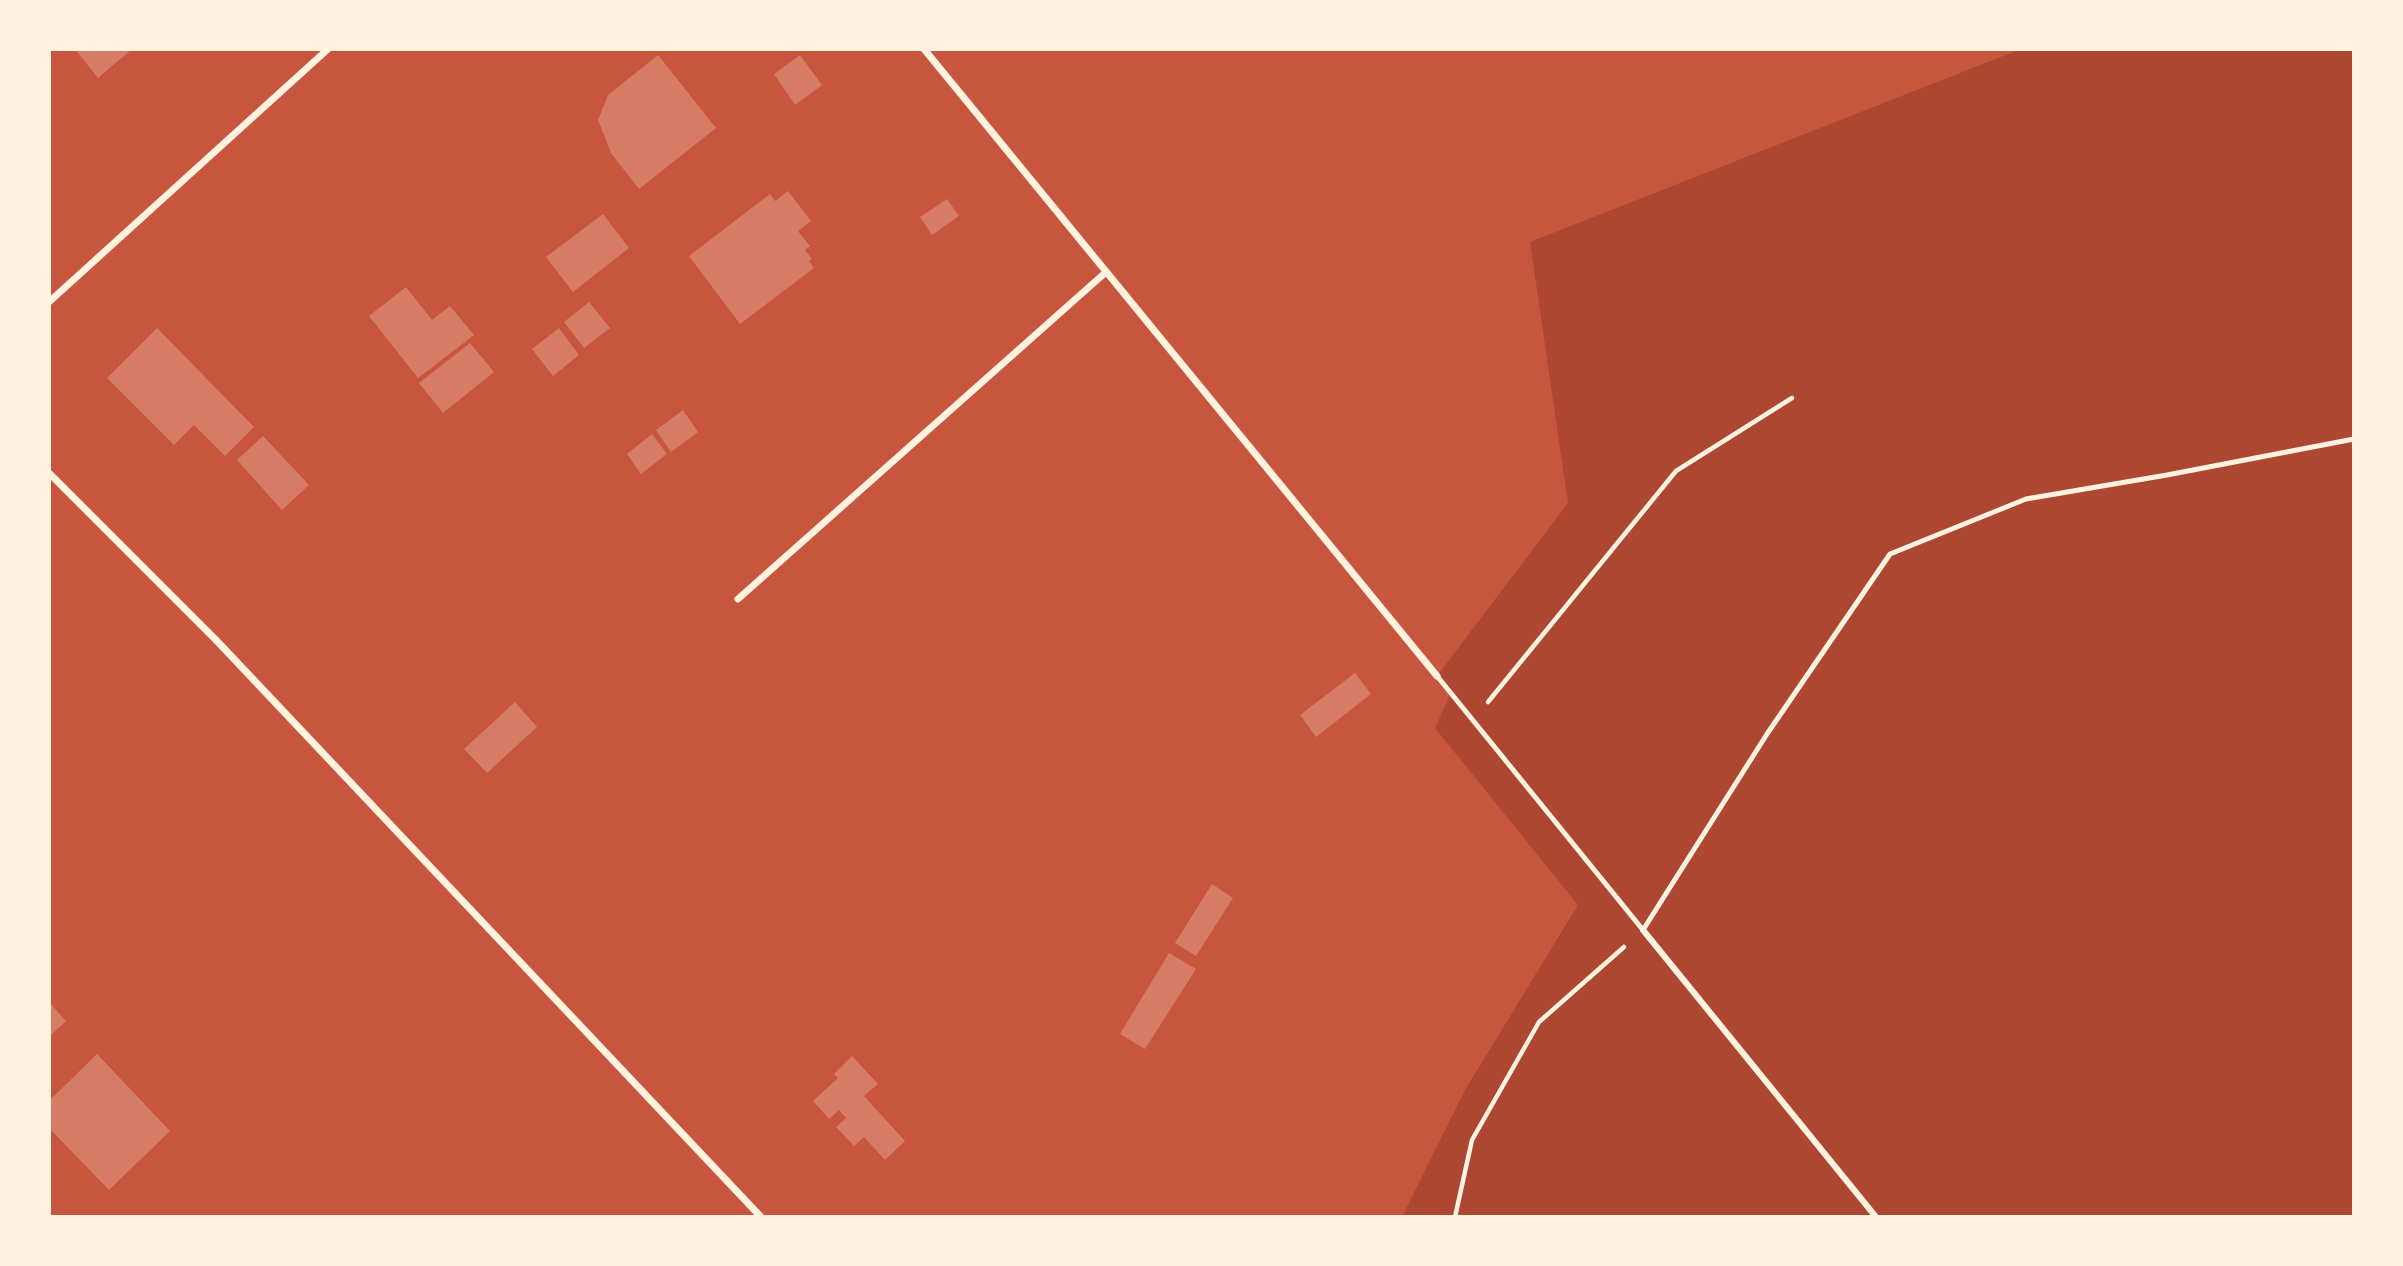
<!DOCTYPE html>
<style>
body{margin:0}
#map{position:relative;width:2403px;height:1266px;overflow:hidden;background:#c8553d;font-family:"Fira Sans",sans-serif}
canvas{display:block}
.frame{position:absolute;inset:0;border:51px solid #fff3e0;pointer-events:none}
</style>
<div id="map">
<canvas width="2403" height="1266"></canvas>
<div class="frame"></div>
</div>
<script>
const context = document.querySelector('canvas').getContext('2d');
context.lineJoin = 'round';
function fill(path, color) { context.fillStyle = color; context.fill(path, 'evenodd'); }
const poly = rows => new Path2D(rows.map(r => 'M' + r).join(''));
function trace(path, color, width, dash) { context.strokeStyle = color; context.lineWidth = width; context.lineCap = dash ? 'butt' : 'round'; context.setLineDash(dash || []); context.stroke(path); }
fill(poly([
 [2021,49,2354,49,2354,1217,1402,1217,1465,1090,1578,905,1435,728,1450,695,1437,676,1568,503,1530,242]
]), '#ae4732');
fill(poly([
 [75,49,132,49,98,78],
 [658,55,716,128,639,189,611,153,598,120,608,95],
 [800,55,822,85,795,105,774,74],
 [788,191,811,221,798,231,810,246,805,250,812,259,809,261,814,268,740,324,689,256,770,194,775,201],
 [947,199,959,216,932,235,920,217],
 [603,214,629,248,573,292,546,257],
 [406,287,432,320,450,306,474,335,418,378,369,316],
 [589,302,610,328,584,348,564,322],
 [157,328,254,427,225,456,194,425,174,445,107,378],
 [559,328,579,355,553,376,532,349],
 [470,343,494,372,443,413,419,383],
 [683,410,698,432,671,452,656,430],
 [652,434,667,454,641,474,627,454],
 [263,436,309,485,282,510,237,460],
 [1355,673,1371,694,1316,737,1300,715],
 [515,702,537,727,487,773,464,749],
 [1212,884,1233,898,1196,956,1175,943],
 [1169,953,1196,969,1145,1049,1120,1034],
 [49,1002,66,1021,49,1037],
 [97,1054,170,1131,109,1190,49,1128,49,1101],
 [852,1056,878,1084,864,1096,905,1141,885,1160,864,1137,854,1146,836,1127,846,1118,839,1110,829,1119,813,1101,838,1078,834,1074]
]), '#d67c66');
trace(poly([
 [1488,702,1676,471,1792,398],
 [1455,1217,1472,1140,1539,1022,1624,947]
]), '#fff3e0', 4.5);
trace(poly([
 [1437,676,1643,930,1767,734,1890,554,2026,499,2167,475,2354,439]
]), '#fff3e0', 5);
trace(poly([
 [1643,930,1876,1217]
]), '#fff3e0', 6);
trace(poly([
 [924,49,1437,676],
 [49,302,328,49],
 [49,473,217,641,761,1217],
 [738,599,1106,272]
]), '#fff3e0', 7);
</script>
